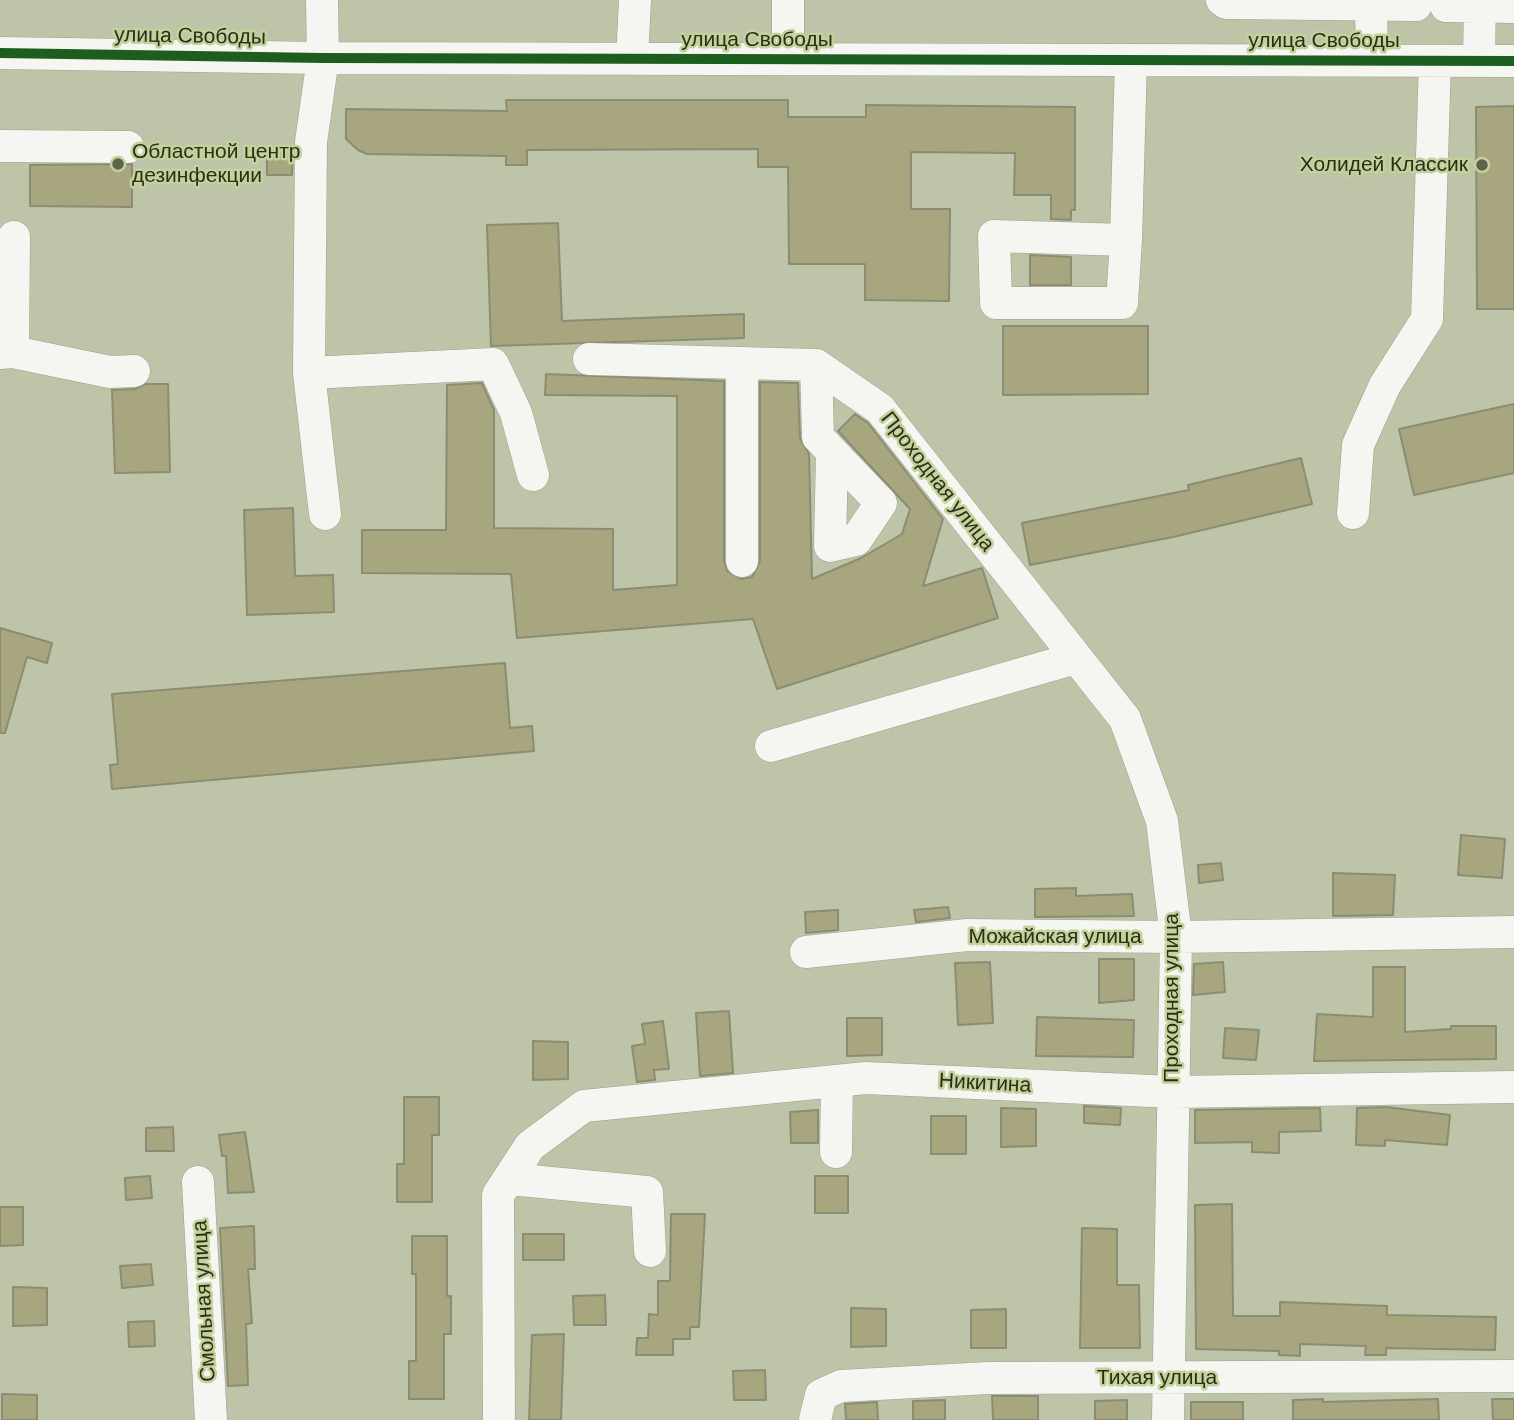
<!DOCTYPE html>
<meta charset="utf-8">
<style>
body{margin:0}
canvas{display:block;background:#bdc4a8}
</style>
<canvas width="1514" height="1420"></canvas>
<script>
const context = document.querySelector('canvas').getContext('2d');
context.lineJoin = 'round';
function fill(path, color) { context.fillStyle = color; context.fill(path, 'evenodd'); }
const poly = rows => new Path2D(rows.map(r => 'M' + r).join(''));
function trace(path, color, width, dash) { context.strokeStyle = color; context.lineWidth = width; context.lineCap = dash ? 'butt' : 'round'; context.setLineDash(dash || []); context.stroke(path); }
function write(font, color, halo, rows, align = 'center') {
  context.font = font + ' "DM Sans",sans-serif'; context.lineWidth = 5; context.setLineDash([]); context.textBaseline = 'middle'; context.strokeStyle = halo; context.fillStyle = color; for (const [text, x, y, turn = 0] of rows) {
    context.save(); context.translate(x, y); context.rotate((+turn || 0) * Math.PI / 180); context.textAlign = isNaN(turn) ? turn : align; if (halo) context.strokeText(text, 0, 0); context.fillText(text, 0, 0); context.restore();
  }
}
const building = poly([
 [506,100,788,100,788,117,866,117,866,105,1075,107,1075,210,1071,210,1071,220,1051,219,1051,195,1014,195,1015,153,911,152,911,209,950,209,949,301,865,300,865,264,789,264,788,167,758,167,758,149,527,150,527,165,506,165,506,156,367,154,358,150,346,139,346,109,507,111,506,100],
 [1514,106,1514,309,1477,309,1476,107,1514,106],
 [293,146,292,175,267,175,267,147,293,146],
 [132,164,132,207,30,206,30,165,132,164],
 [558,223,562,321,744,314,744,338,491,346,487,225,558,223],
 [1030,255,1071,257,1071,285,1030,285,1030,255],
 [1003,326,1148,326,1148,394,1003,395,1003,326],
 [546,374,724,381,724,561,727,571,741,579,752,577,760,561,760,382,798,383,800,438,809,454,812,579,861,558,902,534,910,509,838,431,855,414,868,423,943,519,923,586,982,568,998,618,777,689,753,619,517,638,511,574,362,573,362,530,446,530,447,385,482,383,494,410,494,528,613,529,613,590,677,585,677,396,545,395,546,374],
 [146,384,168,384,170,472,115,473,112,390,135,389,146,384],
 [1514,404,1514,473,1414,495,1399,429,1514,404],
 [1301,458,1312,504,1173,537,1030,565,1022,523,1189,490,1188,485,1301,458],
 [293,508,295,576,333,575,334,612,247,615,244,510,293,508],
 [0,628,52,643,47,663,27,657,5,733,0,733,0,628],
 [505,663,510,728,532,726,534,751,112,789,110,765,118,764,112,694,505,663],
 [1461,835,1505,839,1502,878,1458,875,1461,835],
 [1221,863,1223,880,1199,883,1198,865,1221,863],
 [1333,873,1395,875,1393,915,1333,916,1333,873],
 [1076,888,1076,896,1132,894,1134,916,1035,917,1035,889,1076,888],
 [948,907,950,918,916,922,914,910,948,907],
 [838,910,838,930,806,933,805,912,838,910],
 [1099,959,1134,959,1134,1000,1099,1003,1099,959],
 [990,962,993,1023,958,1025,955,963,990,962],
 [1223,962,1225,992,1193,995,1194,964,1223,962],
 [1373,967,1405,967,1405,1032,1451,1029,1451,1026,1496,1026,1496,1059,1314,1061,1317,1014,1373,1017,1373,967],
 [729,1011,733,1073,700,1076,696,1013,729,1011],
 [1037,1017,1134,1020,1133,1057,1036,1056,1037,1017],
 [847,1018,882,1018,882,1055,847,1056,847,1018],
 [663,1021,669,1069,654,1070,655,1080,637,1082,632,1046,645,1044,642,1024,663,1021],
 [1225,1028,1259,1030,1256,1060,1223,1058,1225,1028],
 [533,1041,568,1042,568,1079,533,1080,533,1041],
 [404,1097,439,1097,439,1135,432,1135,432,1202,397,1202,397,1164,404,1164,404,1097],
 [1084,1106,1121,1108,1120,1125,1084,1123,1084,1106],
 [1386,1107,1450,1115,1447,1145,1385,1140,1385,1146,1356,1145,1357,1108,1386,1107],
 [1001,1108,1036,1109,1036,1146,1001,1147,1001,1108],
 [1320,1108,1321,1131,1279,1132,1279,1153,1252,1152,1252,1142,1195,1143,1195,1110,1320,1108],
 [818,1110,818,1143,791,1143,790,1112,818,1110],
 [931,1116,966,1116,966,1154,931,1154,931,1116],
 [173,1127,174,1151,146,1151,146,1128,173,1127],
 [245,1132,254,1192,228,1193,226,1156,222,1156,219,1135,245,1132],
 [150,1176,152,1198,126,1200,125,1178,150,1176],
 [815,1176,848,1176,848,1213,815,1213,815,1176],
 [1232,1204,1233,1316,1280,1316,1280,1302,1387,1306,1387,1315,1496,1317,1495,1350,1386,1348,1386,1355,1365,1355,1366,1346,1300,1344,1300,1356,1279,1355,1279,1351,1196,1349,1195,1205,1232,1204],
 [0,1207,23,1207,23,1245,0,1246,0,1207],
 [671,1214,705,1214,699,1327,690,1327,690,1339,673,1339,673,1355,636,1355,637,1338,648,1338,649,1314,658,1315,658,1281,670,1281,671,1214],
 [254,1226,255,1269,248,1269,252,1323,246,1324,248,1385,228,1386,220,1228,254,1226],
 [1082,1228,1117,1229,1117,1285,1139,1285,1140,1348,1080,1348,1082,1228],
 [523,1234,564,1234,564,1260,523,1260,523,1234],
 [412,1236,447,1236,447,1296,451,1296,451,1334,444,1334,444,1399,409,1399,409,1361,416,1361,416,1274,412,1274,412,1236],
 [151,1264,153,1285,122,1288,120,1266,151,1264],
 [13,1287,47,1288,47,1325,13,1326,13,1287],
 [605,1295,606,1325,574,1325,573,1296,605,1295],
 [851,1308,886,1309,886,1346,851,1347,851,1308],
 [1006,1309,1006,1348,971,1348,971,1310,1006,1309],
 [154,1321,155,1346,129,1347,128,1322,154,1321],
 [564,1334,561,1420,529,1420,532,1335,564,1334],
 [765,1370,766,1400,734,1400,733,1371,765,1370],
 [2,1394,37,1395,37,1420,2,1420,2,1394],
 [992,1396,1038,1396,1038,1420,993,1420,992,1396],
 [1323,1399,1323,1402,1438,1399,1439,1420,1293,1420,1293,1400,1323,1399],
 [1492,1399,1514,1399,1514,1420,1493,1420,1492,1399],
 [945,1400,945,1420,913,1420,913,1401,945,1400],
 [1127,1400,1127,1420,1095,1420,1095,1401,1127,1400],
 [877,1402,878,1420,846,1420,845,1404,877,1402],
 [1191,1402,1243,1402,1243,1420,1191,1420,1191,1402]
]);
fill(building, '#a8a67f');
trace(building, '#8b8c75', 2);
const minor = poly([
 [322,0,323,58,311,142,309,373,325,514],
 [788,0,788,59],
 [1222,0,1226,3,1416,5],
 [1371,5,1372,60],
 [1446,6,1514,7],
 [0,53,323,58,1514,61],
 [632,59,635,0],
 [1479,61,1480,0],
 [0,146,128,147],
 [1126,240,994,236,996,303,1122,303,1126,240,1131,60],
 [13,352,110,372,134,371],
 [0,353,13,352,14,237],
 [589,359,816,365],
 [742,363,742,561],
 [816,365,880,409,1125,719,1162,821,1176,937,1168,1420],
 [816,365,818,437,881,503,856,540,830,546,832,453],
 [309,373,493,364,516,413,533,475],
 [1353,513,1358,445,1385,385,1427,319,1435,61],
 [771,746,1076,658],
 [806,952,967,935,1176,937,1514,932],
 [836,1152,837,1081],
 [509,1179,647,1192,650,1251],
 [198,1182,211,1420],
 [499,1420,498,1195,530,1146,584,1106,866,1078,1173,1092,1514,1087],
 [815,1420,821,1395,841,1386,988,1378,1514,1376]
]);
trace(minor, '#9ba08a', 33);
trace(minor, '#f5f6f2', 32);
trace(poly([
 [0,53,323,58,1514,61]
]), '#1b5e20', 10);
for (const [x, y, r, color] of [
 [118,164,7,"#5d634b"],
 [1482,165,7,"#5d634b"]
]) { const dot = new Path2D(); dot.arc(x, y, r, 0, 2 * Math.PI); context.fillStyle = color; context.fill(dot); trace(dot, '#c3d19b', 2.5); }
write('21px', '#2a2f19', '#c3d19b', [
 ["улица Свободы",190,37,1],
 ["улица Свободы",757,40],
 ["улица Свободы",1324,41],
 ["Проходная улица",937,482,52],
 ["Можайская улица",1055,937],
 ["Проходная улица",1172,998,-90],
 ["Никитина",985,1084,3],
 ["Смольная улица",205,1301,-93],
 ["Тихая улица",1157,1378]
]);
write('21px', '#2a2f19', '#c3d19b', [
 ["Областной центр",132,152],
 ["дезинфекции",132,176],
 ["Холидей Классик",1468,165,"right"]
], 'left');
</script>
